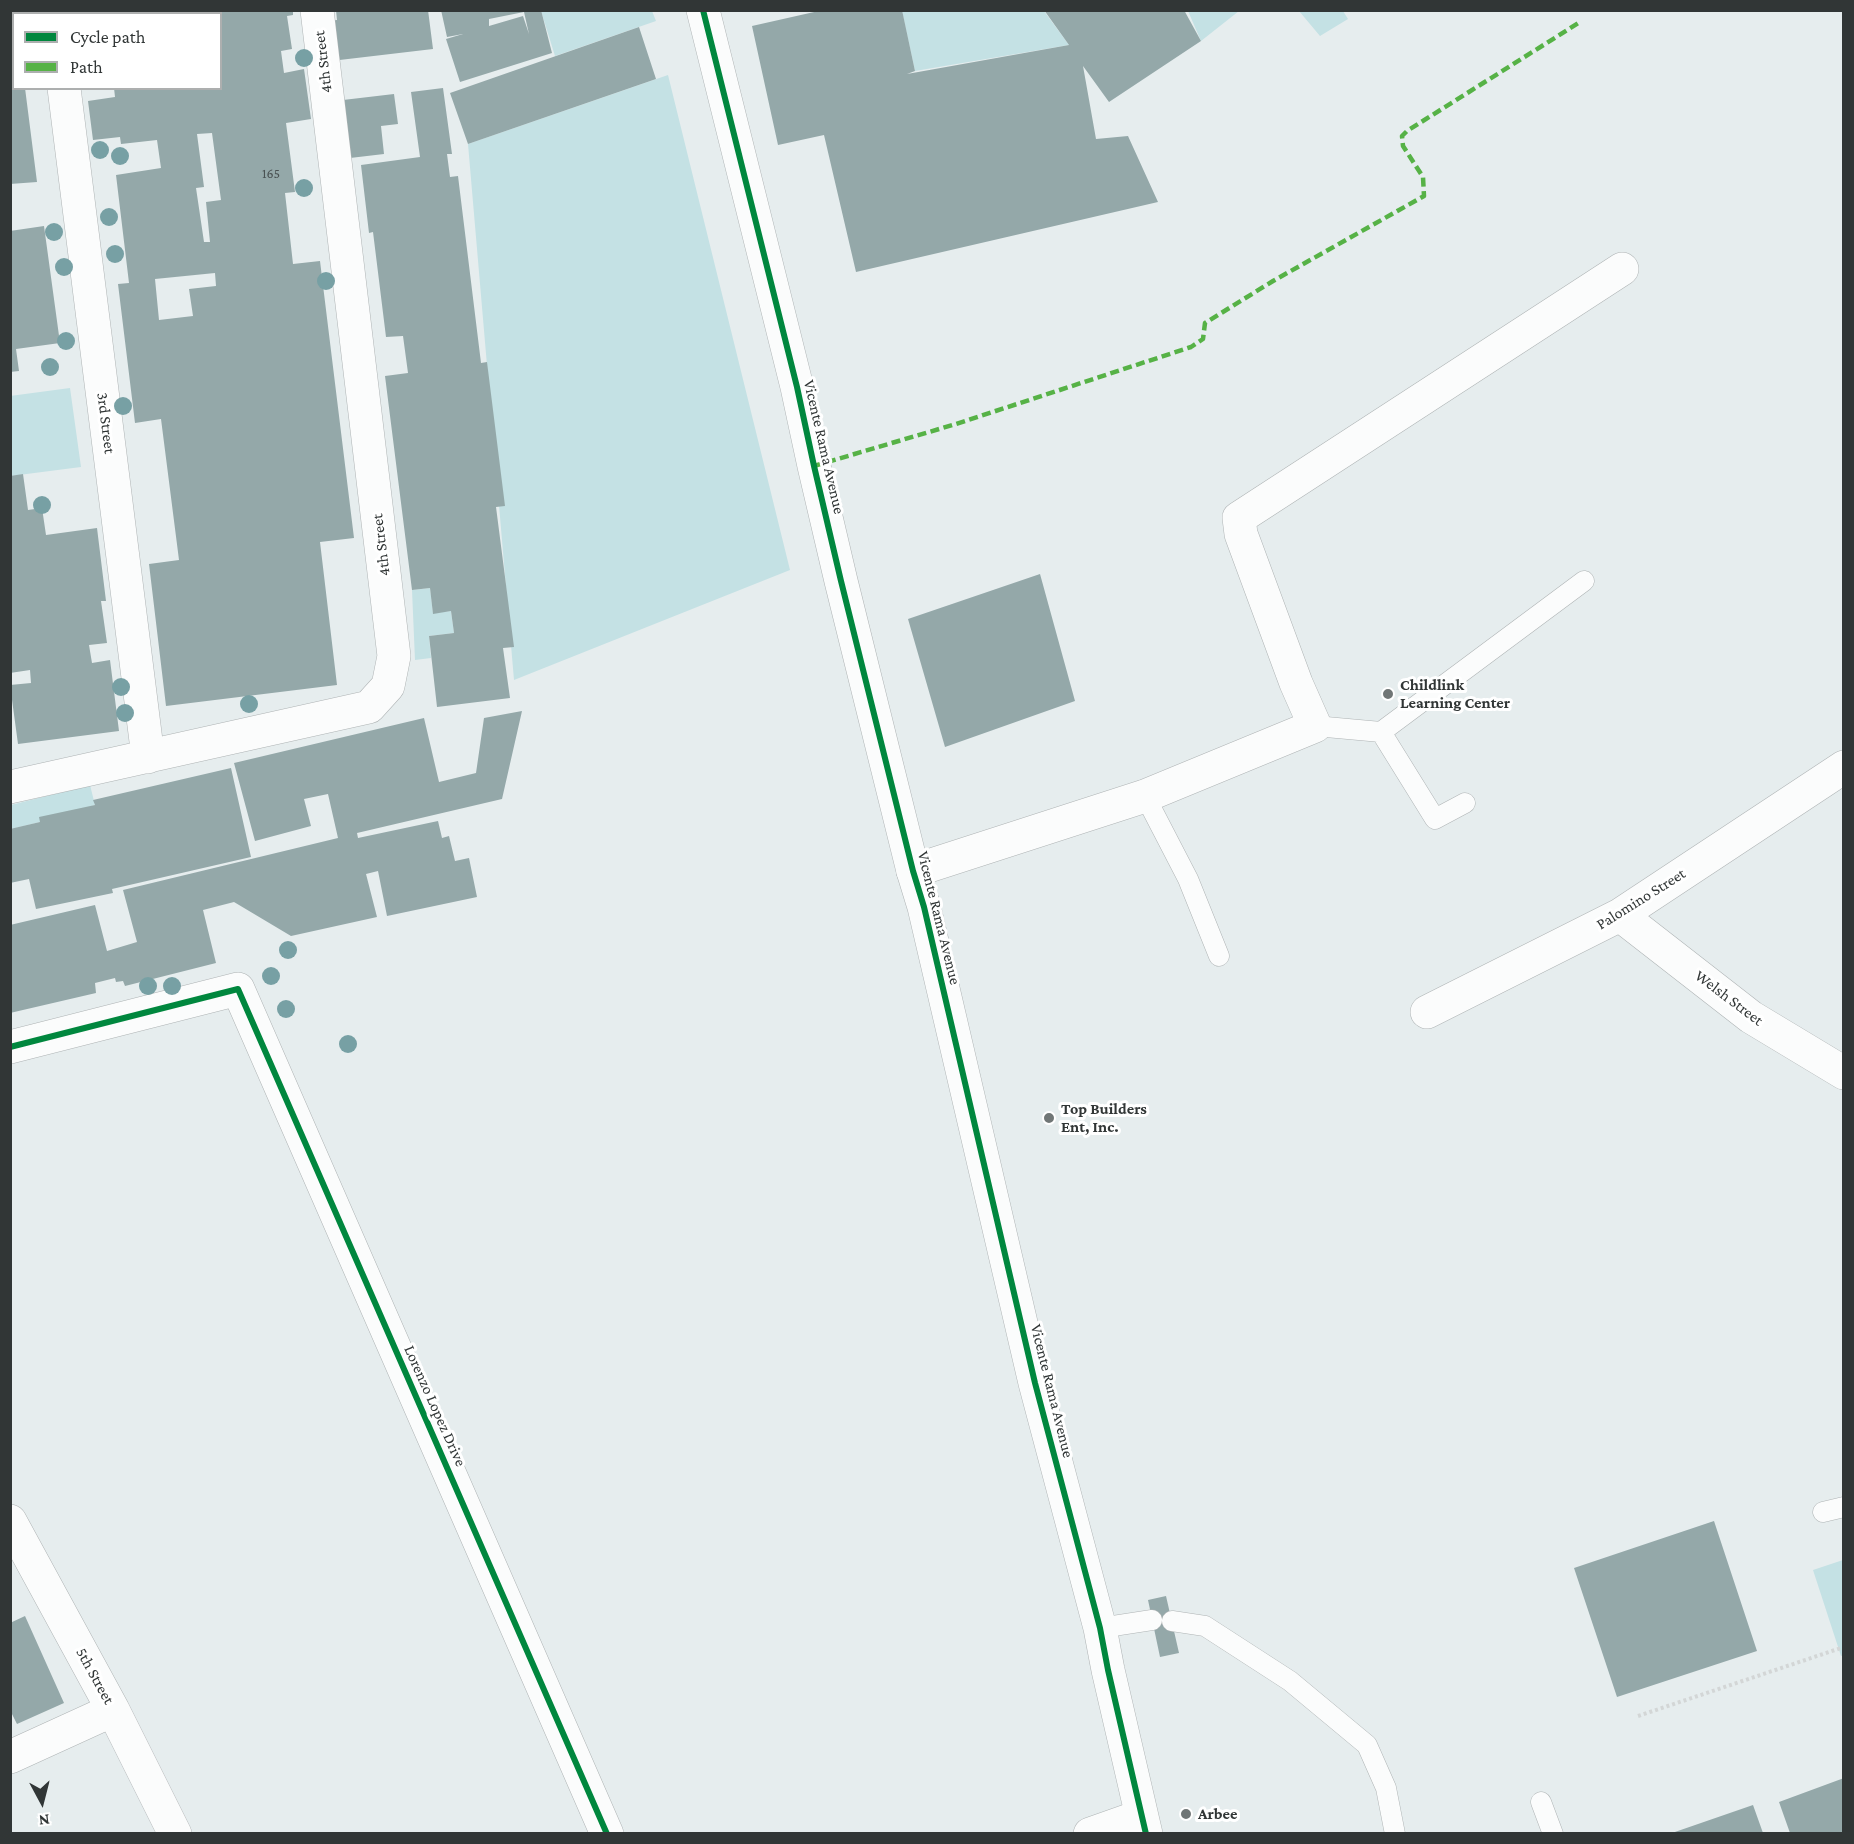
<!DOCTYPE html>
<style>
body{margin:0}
#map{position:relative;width:1854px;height:1844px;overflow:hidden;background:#e6edee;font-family:"Crimson Pro",serif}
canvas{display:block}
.frame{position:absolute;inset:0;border:12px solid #313636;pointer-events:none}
.legend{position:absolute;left:12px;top:12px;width:210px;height:78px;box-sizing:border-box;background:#fff;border:2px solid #adafaf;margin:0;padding:8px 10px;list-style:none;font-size:18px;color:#313636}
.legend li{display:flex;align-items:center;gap:12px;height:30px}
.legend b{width:30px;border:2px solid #adafaf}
.north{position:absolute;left:12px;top:1772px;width:60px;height:60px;-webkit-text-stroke:4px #fff;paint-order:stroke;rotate:173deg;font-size:16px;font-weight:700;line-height:24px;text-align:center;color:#313636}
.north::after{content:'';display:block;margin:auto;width:21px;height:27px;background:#313636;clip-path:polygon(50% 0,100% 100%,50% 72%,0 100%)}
</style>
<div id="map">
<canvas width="1854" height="1844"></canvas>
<div class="frame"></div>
<ul class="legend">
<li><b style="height:8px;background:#00873e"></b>Cycle path</li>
<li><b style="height:8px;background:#56b246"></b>Path</li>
</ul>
<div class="north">N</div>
</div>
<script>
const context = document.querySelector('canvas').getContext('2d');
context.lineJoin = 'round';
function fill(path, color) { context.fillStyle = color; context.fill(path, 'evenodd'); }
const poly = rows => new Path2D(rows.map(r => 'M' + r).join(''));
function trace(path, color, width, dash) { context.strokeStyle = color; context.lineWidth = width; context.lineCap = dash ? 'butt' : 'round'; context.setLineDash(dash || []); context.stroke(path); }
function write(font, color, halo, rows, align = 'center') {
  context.font = font + ' "Crimson Pro",serif'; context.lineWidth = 6; context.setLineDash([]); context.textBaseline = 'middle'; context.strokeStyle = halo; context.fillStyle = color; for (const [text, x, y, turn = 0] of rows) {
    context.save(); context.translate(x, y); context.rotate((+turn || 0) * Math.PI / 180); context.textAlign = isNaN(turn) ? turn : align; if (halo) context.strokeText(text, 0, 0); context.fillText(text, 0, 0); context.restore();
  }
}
fill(poly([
 [541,11,652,11,656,21,555,56],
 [902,11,1044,11,1069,45,915,71],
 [1188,11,1239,11,1201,41],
 [1299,11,1343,11,1348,19,1320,36],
 [668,75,790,570,514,680,468,144],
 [70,388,81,467,11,476,10,396],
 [430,588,433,613,451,611,454,633,429,636,431,658,415,660,412,590],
 [90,785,95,805,40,822,11,829,11,805],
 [1843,1560,1844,1655,1841,1656,1813,1570]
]), '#c4e1e4');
fill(poly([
 [10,10,23,10,24,14,14,14,14,88,25,88,37,182,10,184],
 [103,10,181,10,182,14,104,14],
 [188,10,293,10,293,15,287,16,292,49,281,51,284,73,304,69,311,119,286,123,295,192,285,193,293,264,320,261,354,538,320,542,337,685,166,706,149,564,179,560,161,419,135,423,118,284,129,283,116,175,161,168,157,140,121,144,120,137,93,140,88,101,115,97,114,88,220,88,220,14,188,14],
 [212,133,221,200,206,202,210,242,204,242,196,188,204,187,197,134],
 [215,273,216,286,189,289,193,316,159,320,155,279],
 [336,10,428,10,433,49,331,61,326,21,337,20],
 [441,10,541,10,552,53,460,82,446,39,463,34,447,37],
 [524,12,529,34,523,16,489,26,489,19],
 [823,10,902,10,915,71,907,74,1069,45,1044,10,1184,10,1201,41,1109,102,1083,66,1096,139,1128,136,1158,202,856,272,824,135,778,145,752,26],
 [639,27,656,79,468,144,450,93],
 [443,88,452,154,447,154,450,177,458,176,481,363,487,362,505,506,496,507,514,647,503,648,510,698,437,707,429,636,454,633,451,611,433,614,430,588,412,590,385,376,408,373,403,336,386,337,373,232,369,233,361,165,420,157,411,92],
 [394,94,398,124,381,126,384,154,350,158,343,100],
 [44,226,60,343,16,349,19,371,10,372,10,231],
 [23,474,28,510,42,508,46,535,97,528,106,601,101,601,107,643,89,645,92,663,110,660,119,731,18,744,10,685,31,683,30,670,10,673,10,476],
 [1040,574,1075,701,945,747,908,619],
 [522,711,502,799,357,833,358,838,438,821,442,838,449,836,455,861,469,858,477,897,387,916,378,871,366,874,377,917,291,936,234,902,203,910,216,963,125,986,123,981,116,982,115,978,95,983,96,993,10,1013,10,925,95,905,107,951,137,942,123,890,338,838,328,794,304,799,311,826,255,841,234,763,424,718,439,782,476,773,484,718],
 [231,768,251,857,112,889,113,893,36,909,29,879,10,883,10,829,40,822,39,817,95,805,93,800],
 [1714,1521,1757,1651,1617,1697,1574,1568],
 [1166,1596,1179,1653,1160,1657,1148,1600],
 [25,1616,64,1703,17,1724,10,1710,10,1623],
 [1844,1778,1844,1833,1790,1833,1779,1802],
 [1753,1805,1763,1833,1672,1833]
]), '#94a8a9');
const lane = poly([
 [1315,726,1381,732,1435,819,1465,803],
 [1381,732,1584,581],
 [1145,796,1188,879,1219,956],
 [1823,1512,1844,1507],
 [1172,1621,1205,1626,1290,1681,1367,1745,1386,1788,1395,1834],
 [1100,1628,1152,1620],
 [1541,1802,1553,1834]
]);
const street = poly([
 [54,10,54,14],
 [64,88,148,757],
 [10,787,369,707,388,686,394,656,317,10],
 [913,871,1145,796,1315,726,1296,683,1241,534,1239,518,1622,269],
 [1620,915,1751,1017,1844,1073],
 [1427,1012,1620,915,1844,767],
 [10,1047,238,989,607,1834],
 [10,1521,113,1710,175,1834],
 [10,1757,113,1710],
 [1090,1834,1141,1816]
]);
const secondary = poly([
 [703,10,797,387,814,466,841,581,913,871,924,907,1035,1383,1100,1628,1108,1670,1146,1834]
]);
trace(lane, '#aeb3b4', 21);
trace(street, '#aeb3b4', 34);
trace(secondary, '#aeb3b4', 34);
trace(poly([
 [1638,1716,1844,1647]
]), '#d3d6d6', 4, [3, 3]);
trace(lane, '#fbfcfc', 20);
trace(street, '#fbfcfc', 33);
trace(secondary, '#fbfcfc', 33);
trace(poly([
 [814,466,956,424,1191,347,1203,339,1205,323,1273,281,1424,196,1423,177,1403,146,1402,136,1407,131,1580,22]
]), '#56b246', 4.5, [9, 4.5]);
trace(poly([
 [703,10,797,387,814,466,841,581,913,871,924,907,1035,1383,1100,1628,1108,1670,1146,1834],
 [10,1047,238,989,607,1834]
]), '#00873e', 6);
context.fillStyle = '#77a0a4';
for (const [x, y] of [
 [304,58],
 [100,150],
 [120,156],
 [304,188],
 [109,217],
 [54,232],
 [115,254],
 [64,267],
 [326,281],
 [66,341],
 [50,367],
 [123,406],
 [42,505],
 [121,687],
 [249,704],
 [125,713],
 [288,950],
 [271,976],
 [148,986],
 [172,986],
 [286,1009],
 [348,1044]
]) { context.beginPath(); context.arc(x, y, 9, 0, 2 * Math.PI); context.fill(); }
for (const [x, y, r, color] of [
 [1388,694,6,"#707676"],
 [1049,1118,6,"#707676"],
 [1186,1814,6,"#707676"]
]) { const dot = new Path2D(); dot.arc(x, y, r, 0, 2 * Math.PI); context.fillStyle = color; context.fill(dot); trace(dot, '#fff', 2); }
write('14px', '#4a5253', null, [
 ["165",271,174]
]);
write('16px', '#313636', '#fff', [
 ["4th Street",323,62,-97],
 ["3rd Street",106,423,83],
 ["Vicente Rama Avenue",824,447,77],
 ["4th Street",381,545,-97],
 ["Palomino Street",1641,899,-32],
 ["Vicente Rama Avenue",939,918,76],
 ["Welsh Street",1729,998,37],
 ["Vicente Rama Avenue",1052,1391,76],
 ["Lorenzo Lopez Drive",435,1406,66],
 ["5th Street",95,1676,61]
]);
write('bold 16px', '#313636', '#fff', [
 ["Childlink",1400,685],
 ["Learning Center",1400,703],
 ["Top Builders",1061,1109],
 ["Ent, Inc.",1061,1127],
 ["Arbee",1198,1814]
], 'left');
</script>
